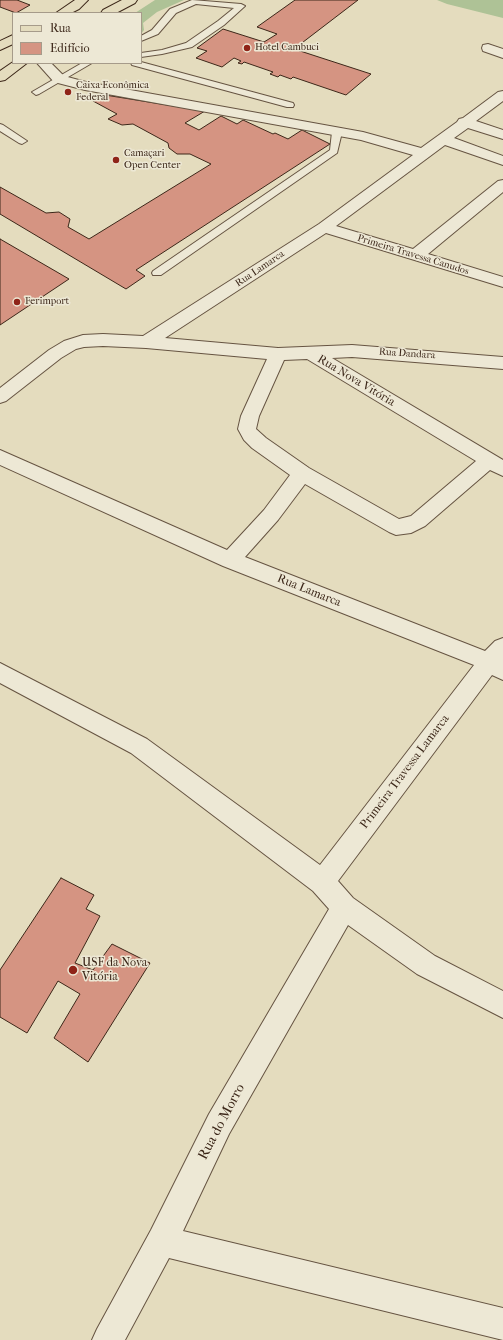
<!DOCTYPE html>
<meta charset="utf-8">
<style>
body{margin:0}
#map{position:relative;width:503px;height:1340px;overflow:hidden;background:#e4dcbe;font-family:"IM FELL French Canon",serif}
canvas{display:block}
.legend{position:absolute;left:12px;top:12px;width:130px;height:52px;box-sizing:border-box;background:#ede8d5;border:1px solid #a69b8a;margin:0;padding:5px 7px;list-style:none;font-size:12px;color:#3c2719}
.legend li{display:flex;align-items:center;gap:8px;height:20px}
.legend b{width:20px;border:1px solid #a69b8a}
</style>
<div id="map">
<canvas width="503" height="1340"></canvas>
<ul class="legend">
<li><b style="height:5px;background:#e4dcbe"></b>Rua</li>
<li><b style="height:11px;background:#d59482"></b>Edifício</li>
</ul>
</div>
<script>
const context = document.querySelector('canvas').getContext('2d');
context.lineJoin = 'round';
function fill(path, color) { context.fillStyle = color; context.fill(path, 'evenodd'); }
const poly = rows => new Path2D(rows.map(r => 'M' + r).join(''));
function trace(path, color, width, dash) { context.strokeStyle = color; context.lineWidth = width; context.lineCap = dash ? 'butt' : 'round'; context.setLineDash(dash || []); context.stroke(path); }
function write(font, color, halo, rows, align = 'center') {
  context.font = font + ' "IM FELL French Canon",serif'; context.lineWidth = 3; context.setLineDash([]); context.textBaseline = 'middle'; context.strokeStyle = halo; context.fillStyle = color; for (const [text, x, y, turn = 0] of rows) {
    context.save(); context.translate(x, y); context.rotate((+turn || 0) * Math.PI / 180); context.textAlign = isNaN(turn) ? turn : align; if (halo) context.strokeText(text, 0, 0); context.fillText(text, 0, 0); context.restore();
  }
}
fill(poly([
 [155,0,184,0,157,12,143,23,144,30,141,34,141,13,135,13],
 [437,0,503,0,503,18,447,4]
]), '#aec296');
const building = poly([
 [0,0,17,0,30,5,16,13,0,7,0,0],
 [295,0,358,0,294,49,371,74,346,95,293,77,291,79,280,75,278,77,270,74,273,72,244,62,242,64,238,63,241,61,234,58,222,67,196,58,207,51,197,48,223,29,264,42,277,34,257,27,295,0],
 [105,95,205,111,185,123,199,130,221,116,237,124,243,120,273,134,275,133,288,139,302,130,330,144,136,270,145,276,126,289,0,214,0,187,46,213,59,212,70,219,68,227,89,239,211,164,190,154,177,154,169,148,168,143,133,124,122,125,108,119,117,114,93,101,105,95],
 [0,239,69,279,0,325,0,239],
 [61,878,94,895,86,909,100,916,75,963,93,970,112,944,150,963,88,1062,54,1038,80,994,58,981,27,1033,0,1017,0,970,61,878]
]);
fill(building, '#d59482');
trace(building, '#3c2719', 1);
const lane = poly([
 [192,0,241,4,245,6,224,25,192,47,162,54,141,57,141,53,162,50,186,43,218,21,234,8,196,4,176,13,158,34,141,41,141,36,152,30,170,9,192,0],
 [141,62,293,103,294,105,293,107,287,107,132,65,131,63,141,62],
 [82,63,92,63,39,94,36,95,32,92,82,63],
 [0,124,3,125,27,141,22,144,19,143,0,131,0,124],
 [337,129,342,132,337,153,161,275,153,275,152,273,153,271,330,150,332,132,337,129]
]);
const street = poly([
 [488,44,503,49,503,58,483,51,482,48,483,45,488,44],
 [37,63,51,63,64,76,86,82,363,132,421,148,457,122,459,119,463,118,498,92,503,91,503,101,476,121,503,130,503,139,468,128,454,138,503,156,503,165,445,145,336,226,413,249,498,181,503,180,503,192,428,254,503,277,503,287,326,233,165,338,278,348,352,345,503,357,503,369,352,357,332,358,503,460,503,476,490,470,425,526,411,533,396,535,389,532,305,484,278,520,245,557,485,651,495,641,503,638,503,680,492,675,338,881,353,898,435,956,503,991,503,1018,417,974,348,925,229,1134,183,1231,503,1308,503,1340,169,1258,125,1340,92,1340,97,1329,151,1230,209,1114,329,909,313,891,131,753,0,683,0,663,147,739,320,865,474,665,223,566,0,465,0,450,227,550,264,510,290,475,252,448,244,440,238,429,241,416,267,359,146,348,103,346,84,347,76,349,61,358,6,401,0,403,0,388,49,350,64,341,83,335,103,334,143,336,319,224,413,155,361,140,85,90,54,82,37,63],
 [307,359,476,461,411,516,399,519,309,468,266,438,256,429,259,416,284,360,307,359]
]);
const primary = poly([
 [75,0,88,0,79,9,71,13,56,13,75,0],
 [122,0,137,0,135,3,116,13,101,13,103,10,122,0],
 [13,35,13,44,0,50,0,41,13,35],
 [13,62,27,63,5,80,0,81,0,71,13,62]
]);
trace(lane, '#665442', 2);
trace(street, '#665442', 2);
trace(primary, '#3c2719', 2);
fill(lane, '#ede8d5');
fill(street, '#ede8d5');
fill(primary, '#e4dcbe');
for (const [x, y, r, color] of [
 [247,48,4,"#8f2418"],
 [68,92,4,"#8f2418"],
 [116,160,4,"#8f2418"],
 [17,302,4,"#8f2418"],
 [73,970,5,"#8f2418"]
]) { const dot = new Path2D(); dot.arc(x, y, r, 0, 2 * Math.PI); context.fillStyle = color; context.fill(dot); trace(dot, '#ede8d5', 1.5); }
write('10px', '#3c2719', '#ede8d5', [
 ["Hotel Cambuci",255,48],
 ["Caixa Econômica",76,86],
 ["Federal",76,98],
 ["Camaçari",124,154],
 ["Open Center",124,166],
 ["Ferimport",25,302]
], 'left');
write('10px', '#3c2719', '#ede8d5', [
 ["Primeira Travessa Canudos",413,255,17],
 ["Rua Lamarca",260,269,-34],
 ["Rua Dandara",407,354,4]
]);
write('12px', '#3c2719', '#ede8d5', [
 ["Rua Nova Vitória",356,381,31],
 ["Rua Lamarca",309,591,22],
 ["Primeira Travessa Lamarca",405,772,-53]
]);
write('12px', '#3c2719', '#ede8d5', [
 ["USF da Nova",82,963],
 ["Vitória",82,977]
], 'left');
write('14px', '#3c2719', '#ede8d5', [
 ["Rua do Morro",222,1122,-62]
]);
</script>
